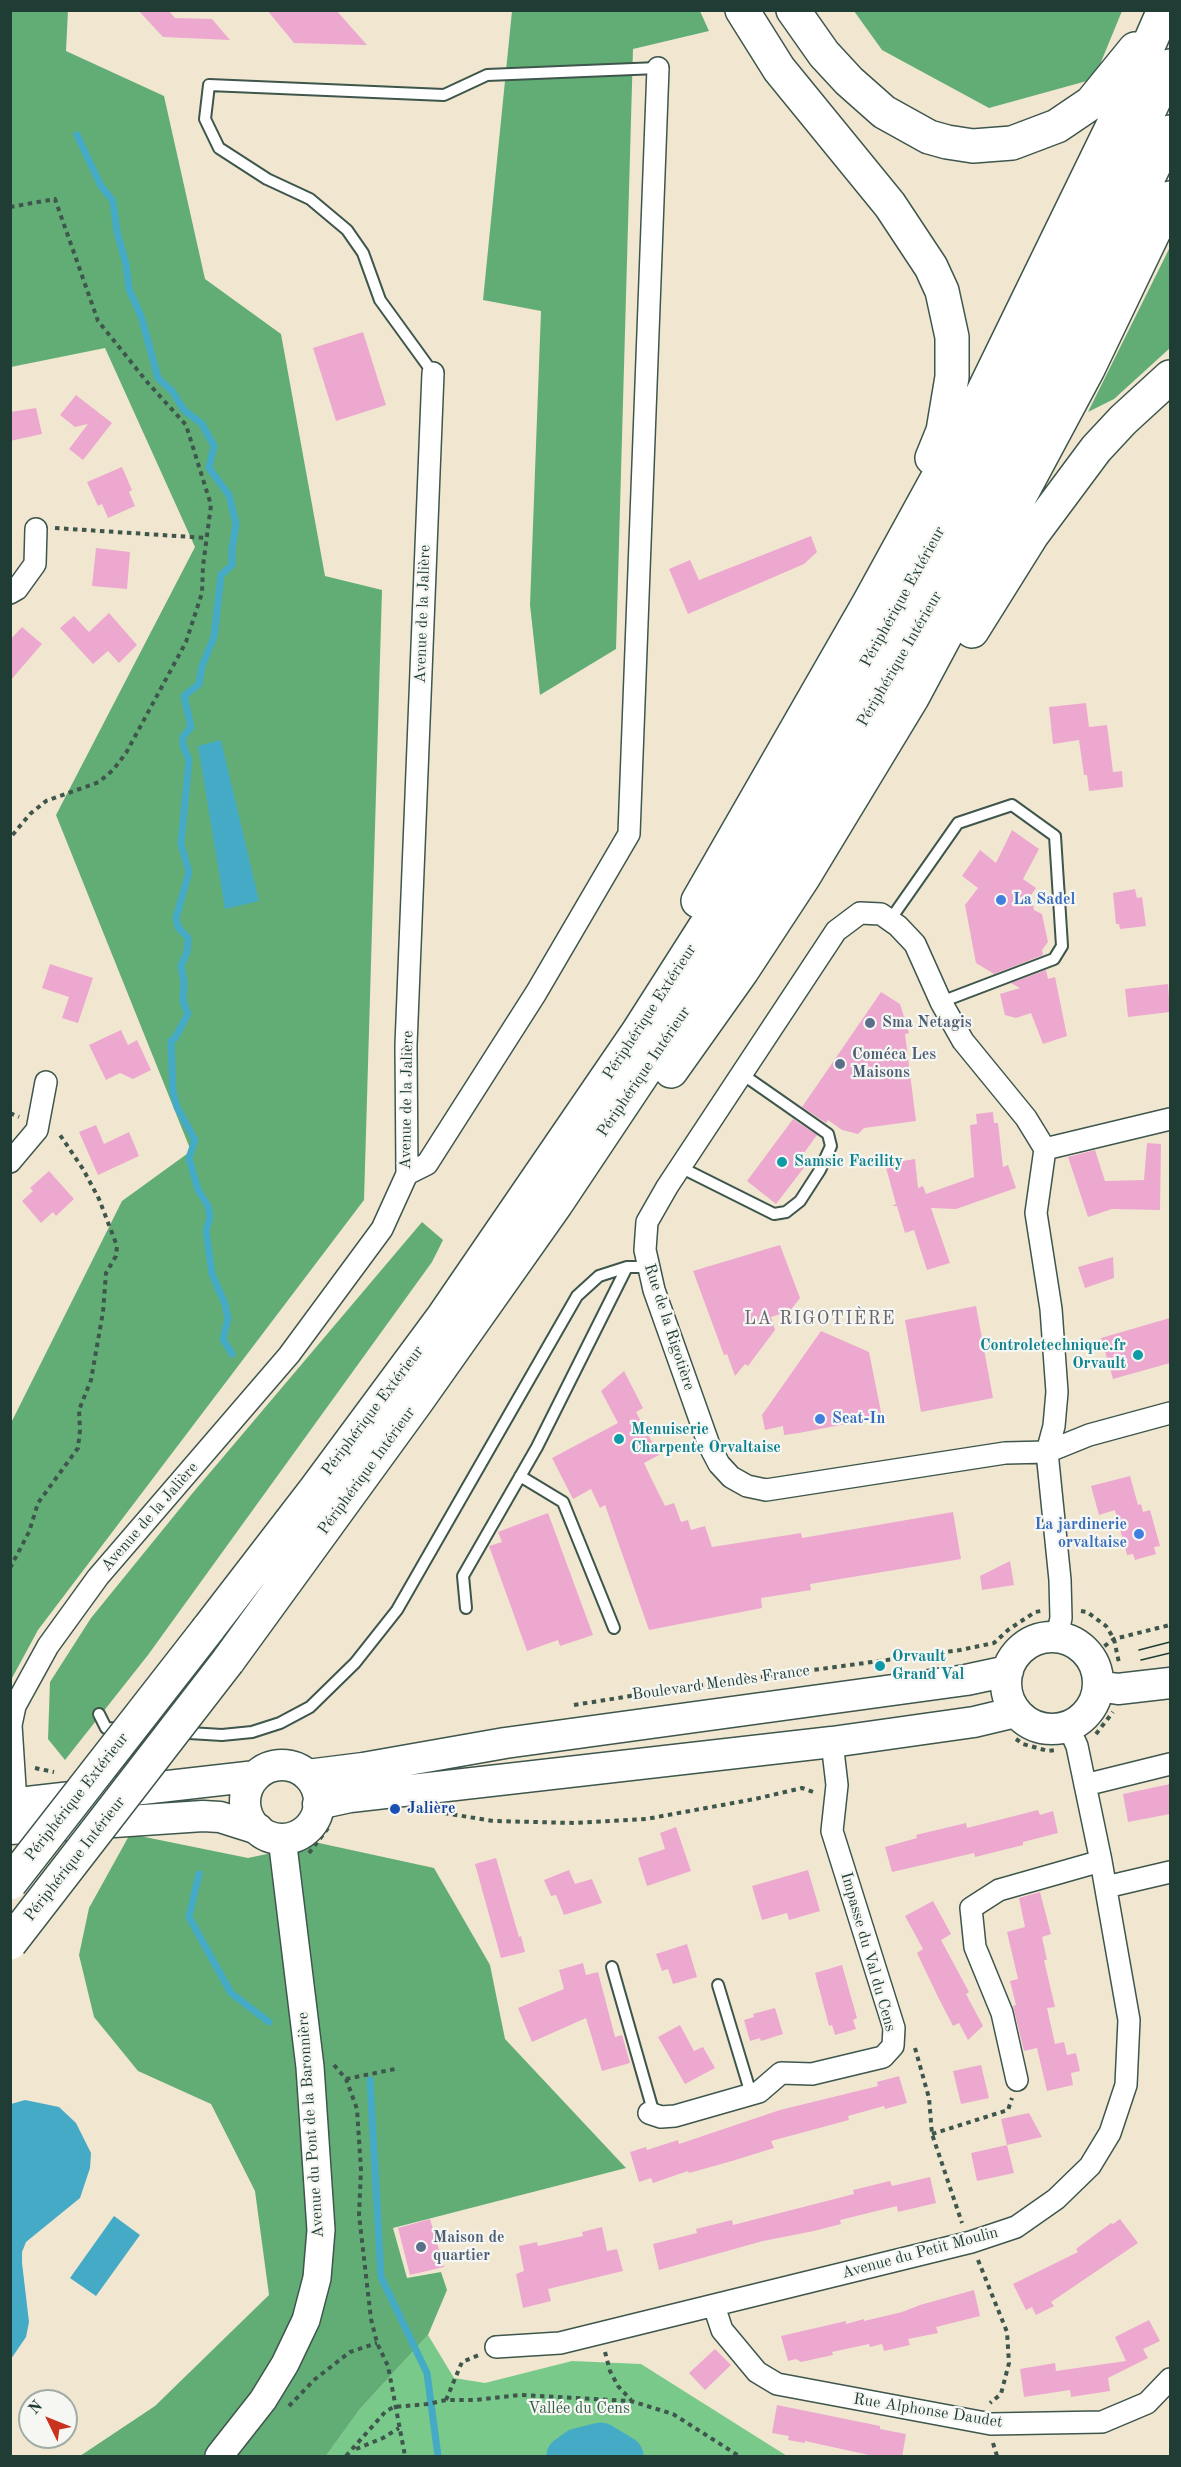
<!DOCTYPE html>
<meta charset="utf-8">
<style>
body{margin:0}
#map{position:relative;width:1181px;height:2467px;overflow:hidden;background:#f1e7d1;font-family:"Old Standard TT",serif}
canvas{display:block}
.frame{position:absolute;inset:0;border:12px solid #1f3d34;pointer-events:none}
.north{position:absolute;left:18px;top:2389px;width:60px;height:60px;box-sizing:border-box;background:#f6f6f2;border:2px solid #a0aca6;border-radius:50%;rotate:313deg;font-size:16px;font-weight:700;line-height:24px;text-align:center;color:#1f3d34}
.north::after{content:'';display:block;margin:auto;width:21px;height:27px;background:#c8321e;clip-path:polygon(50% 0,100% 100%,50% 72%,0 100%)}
</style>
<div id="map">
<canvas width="1181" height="2467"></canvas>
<div class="frame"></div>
<div class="north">N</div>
</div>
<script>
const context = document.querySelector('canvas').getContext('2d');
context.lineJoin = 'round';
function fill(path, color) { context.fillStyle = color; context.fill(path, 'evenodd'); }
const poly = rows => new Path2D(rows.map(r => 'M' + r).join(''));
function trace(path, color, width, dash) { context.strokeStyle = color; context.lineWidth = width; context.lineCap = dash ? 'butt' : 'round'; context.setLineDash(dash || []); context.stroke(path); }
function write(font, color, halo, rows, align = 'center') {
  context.font = font + ' "Old Standard TT",serif'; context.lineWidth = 4.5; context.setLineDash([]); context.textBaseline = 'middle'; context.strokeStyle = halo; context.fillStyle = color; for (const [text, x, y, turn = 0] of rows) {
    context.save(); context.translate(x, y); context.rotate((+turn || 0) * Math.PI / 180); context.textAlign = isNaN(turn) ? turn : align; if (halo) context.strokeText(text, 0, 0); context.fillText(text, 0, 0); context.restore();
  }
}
fill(poly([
 [428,2335,454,2378,485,2383,572,2361,641,2364,787,2456,326,2456,360,2409]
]), '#79c98a');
fill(poly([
 [68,10,66,51,164,96,205,279,281,334,325,576,382,590,364,1200,38,1630,11,1680,11,1423,122,1201,191,1151,56,815,195,547,105,348,11,367,11,11],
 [512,11,700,11,709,31,633,49,616,649,540,695,530,605,541,311,483,300],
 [854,11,1122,11,1094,79,989,108,882,50],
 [1170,247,1170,348,1114,399,1088,412],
 [422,1222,443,1240,432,1262,148,1655,65,1760,48,1739,50,1682,91,1618,191,1495],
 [130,1834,248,1858,319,1843,434,1868,490,1965,505,2039,626,2168,393,2228,407,2278,441,2272,447,2290,428,2335,360,2409,326,2456,80,2456,155,2406,269,2295,255,2191,211,2104,138,2071,94,2017,79,1955,89,1908]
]), '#62ad76');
fill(poly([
 [221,740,259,901,225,909,198,746],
 [25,2100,59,2107,76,2123,91,2153,90,2168,80,2198,26,2242,22,2252,22,2263,29,2322,26,2337,11,2359,11,2104],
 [114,2216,140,2235,96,2296,70,2278]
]), '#45aac5');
trace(poly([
 [77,135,101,186,113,201,117,232,126,264,129,289,141,316,158,378,172,391,184,410,202,424,214,446,209,468,229,495,236,524,232,549,232,565,221,575,214,637,202,666,199,684,184,696,191,727,183,737,183,745,189,760,181,844,189,872,176,918,178,927,188,938,187,952,181,966,184,982,183,1001,188,1014,175,1038,171,1041,173,1092,177,1107,195,1140,189,1158,198,1190,208,1206,210,1217,206,1231,212,1274,225,1304,228,1319,223,1339,232,1354],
 [199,1874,189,1917,231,1993,269,2022],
 [370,2080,381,2277,427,2373,438,2456]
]), '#45aac5', 7);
trace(poly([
 [566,2456,577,2448,601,2442,624,2456]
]), '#45aac5', 39);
fill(poly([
 [138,10,168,10,175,18,212,19,230,40,163,37],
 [267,10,336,10,367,45,294,43],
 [363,332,386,405,336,421,313,348],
 [76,395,112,423,83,460,69,449,88,424,75,427,60,415],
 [36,408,42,434,10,441,10,412],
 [122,467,132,490,129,492,135,506,108,518,102,504,98,506,87,482],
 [811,536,817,552,804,564,688,614,669,569,690,560,699,580],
 [96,548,130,552,127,589,92,586],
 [109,613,137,645,119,663,108,651,93,664,60,628,74,616,89,632],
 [22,627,42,644,10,681,10,640],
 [1086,703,1089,727,1107,725,1113,772,1122,771,1123,787,1089,791,1087,775,1084,775,1079,740,1053,744,1049,707],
 [1012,830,1039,849,1023,879,1036,888,1031,895,1034,910,1042,914,1048,942,1042,950,1043,955,994,974,976,963,965,905,978,888,962,876,980,850,996,863],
 [1135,889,1137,898,1142,897,1146,926,1120,929,1119,924,1116,924,1113,893],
 [50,964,93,978,78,1023,62,1018,69,997,42,988],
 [1046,970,1048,979,1055,977,1067,1036,1043,1044,1031,1013,1016,1018,1005,1015,1000,994,1020,988,1011,983],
 [1168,984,1170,1012,1128,1017,1125,989],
 [881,992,900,1004,909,1033,905,1034,916,1121,864,1128,858,1134,842,1130,828,1120,826,1123,802,1107],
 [121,1030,128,1045,137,1040,151,1070,133,1079,120,1073,106,1080,89,1045],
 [993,1112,994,1123,998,1123,1003,1167,1008,1165,1016,1188,956,1209,931,1208,950,1263,927,1270,914,1230,905,1233,897,1206,892,1206,896,1204,885,1164,915,1159,918,1188,923,1186,926,1194,974,1177,970,1125,977,1124,976,1114],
 [793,1119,817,1135,799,1160,806,1165,776,1204,747,1181],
 [96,1125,104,1144,129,1132,139,1156,98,1175,79,1132],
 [1147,1143,1161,1144,1160,1210,1112,1209,1088,1217,1068,1157,1095,1150,1105,1181,1144,1180],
 [49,1171,74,1199,56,1216,53,1212,41,1223,22,1201,33,1191,30,1188],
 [780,1245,800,1298,790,1311,771,1317,775,1330,748,1366,745,1364,735,1376,727,1354,724,1355,693,1271],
 [1113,1257,1114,1278,1085,1288,1078,1267],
 [976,1306,993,1398,921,1412,905,1320],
 [1170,1318,1170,1363,1113,1379,1101,1338],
 [821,1331,869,1352,882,1417,799,1433,784,1435,783,1426,765,1430,762,1415],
 [624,1371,643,1408,636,1412,659,1455,644,1463,652,1480,665,1506,674,1503,681,1522,688,1520,691,1530,705,1526,712,1547,801,1533,802,1538,953,1512,961,1559,810,1584,811,1590,761,1598,762,1608,649,1630,605,1505,600,1508,591,1489,573,1499,552,1458,618,1423,601,1391],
 [1130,1476,1138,1505,1141,1504,1143,1512,1150,1510,1160,1546,1154,1547,1156,1554,1135,1560,1133,1554,1127,1555,1115,1510,1099,1515,1091,1486],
 [548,1513,593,1635,560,1646,558,1640,527,1651,489,1546,502,1542,498,1532],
 [1010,1561,1014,1585,982,1590,980,1576],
 [1170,1784,1170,1814,1128,1822,1123,1794],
 [1038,1810,1040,1815,1053,1811,1058,1833,1023,1842,1023,1845,975,1857,974,1853,892,1872,885,1847,917,1838,916,1835,966,1823,967,1828],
 [676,1827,691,1871,647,1886,638,1858,665,1849,660,1833],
 [496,1858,519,1937,521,1936,525,1952,501,1958,475,1864],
 [569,1870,575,1884,592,1879,602,1903,564,1915,556,1895,551,1896,544,1880],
 [808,1870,820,1911,789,1920,787,1913,762,1920,752,1886],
 [1040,1892,1051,1934,1042,1937,1047,1960,1044,1960,1055,2007,1047,2008,1055,2044,1064,2042,1067,2055,1076,2053,1080,2071,1071,2073,1073,2085,1047,2091,1037,2048,1024,2051,1013,2006,1016,2005,1010,1981,1018,1979,1007,1932,1025,1927,1019,1898],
 [933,1901,951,1934,941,1940,969,1992,966,1994,983,2026,968,2040,959,2023,953,2026,938,1997,917,1953,923,1949,905,1916],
 [687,1944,697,1977,673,1984,668,1969,662,1971,656,1954],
 [583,1963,586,1975,598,1972,615,2037,622,2035,630,2063,602,2071,586,2018,532,2042,518,2008,564,1989,559,1970],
 [842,1965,857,2018,853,2020,856,2029,835,2035,832,2025,829,2026,815,1973],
 [775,2008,783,2034,761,2041,760,2038,750,2041,744,2020,754,2017,753,2014],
 [680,2025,694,2051,703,2047,715,2068,685,2084,658,2037],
 [981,2065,989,2098,961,2104,953,2071],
 [899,2076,907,2103,885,2109,884,2106,848,2116,849,2120,771,2141,774,2148,732,2161,689,2173,688,2171,653,2183,651,2178,639,2182,630,2152,646,2147,647,2150,678,2140,679,2144,780,2110,878,2086,877,2082],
 [1029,2113,1042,2137,1007,2145,1001,2119],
 [1007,2145,1014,2173,977,2181,971,2153],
 [930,2177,936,2203,898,2212,897,2206,840,2220,841,2224,814,2231,763,2241,659,2270,653,2244,697,2233,696,2229,732,2220,733,2225,854,2194,853,2190,890,2181,892,2186],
 [430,2219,444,2267,410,2275,398,2228],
 [1120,2219,1138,2243,1051,2302,1054,2306,1036,2315,1032,2307,1026,2310,1013,2284,1078,2252,1076,2249,1111,2223,1113,2224],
 [602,2227,607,2251,617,2249,623,2271,548,2289,551,2301,523,2308,516,2274,524,2271,519,2246,537,2242,538,2246,583,2236,582,2232],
 [974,2290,980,2316,936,2327,938,2333,908,2339,910,2345,884,2351,882,2344,870,2347,869,2344,832,2352,833,2355,801,2362,796,2359,788,2361,781,2336,846,2321,846,2324,864,2319,864,2321,902,2312,920,2305],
 [1149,2320,1160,2341,1143,2349,1148,2358,1108,2378,1110,2391,1071,2397,1070,2390,1024,2397,1020,2369,1055,2363,1056,2371,1126,2361,1115,2337],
 [715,2349,731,2365,705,2390,689,2373],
 [777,2405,880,2426,880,2429,906,2434,902,2457,878,2457,805,2441,805,2443,788,2440,789,2436,772,2433]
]), '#eda8d0');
const service = poly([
 [433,373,380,300,363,253,347,230,310,199,267,179,219,148,205,119,209,85,444,95,487,75,658,68],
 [890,920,958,823,1012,805,1055,836,1062,946,1054,959,941,1002],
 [680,1167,774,1214,786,1212,800,1201,820,1170,831,1146,828,1134,742,1074],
 [520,1476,563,1502,614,1628],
 [466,1608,463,1576,537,1447,627,1267],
 [99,1714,106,1728,222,1735,252,1732,280,1723,310,1707,355,1663,397,1610,577,1296,599,1276,627,1267,649,1267],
 [612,1967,654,2114],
 [718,1985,751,2094]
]);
const minor = poly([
 [10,593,17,589,35,564,36,529],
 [1045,1149,1170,1119],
 [10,1162,37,1130,46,1082],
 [407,1174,427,1164,536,993,629,834,658,68],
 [1057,1637,1061,1618,1060,1580,1047,1452,1054,1426,1057,1392,1051,1309,1036,1213,1045,1149,1026,1118,963,1041,941,1002,915,944,898,926,881,914,860,913,836,931,667,1187,647,1222,645,1250,654,1290,709,1445,719,1464,731,1477,747,1486,766,1490,1005,1453,1047,1452,1089,1435,1170,1413],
 [1085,1785,1170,1764],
 [16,1803,11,1725,15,1706,48,1646,98,1577,289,1355,382,1229,407,1174,406,1045,433,373],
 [1106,1887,1170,1872],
 [1017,2080,1002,2013,975,1947,971,1908,999,1890,1101,1861],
 [649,2113,661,2117,675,2116,759,2092,781,2073,812,2074,883,2057,893,2046,894,2028,832,1831,837,1785,832,1742],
 [714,2306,722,2330,757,2372,777,2384,991,2424,1102,2422,1147,2403,1170,2379],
 [496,2347,560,2343,971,2242,1016,2227,1056,2199,1090,2166,1110,2133,1126,2085,1129,2020,1101,1861,1077,1746,1068,1726]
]);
const tertiary = poly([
 [219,2456,263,2400,285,2364,306,2320,317,2278,321,2230,310,2067,282,1838]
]);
const secondary = poly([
 '1006 1683a46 46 0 1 1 92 0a46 46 0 1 1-92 0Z',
 [1098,1686,1118,1689,1170,1683],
 '245 1802a37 37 0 1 1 74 0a37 37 0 1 1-74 0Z',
 [307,1775,363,1768,505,1743,966,1680,1008,1671],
 [10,1804,256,1776],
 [318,1804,350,1797,832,1742,974,1722,1016,1712],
 [10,1829,203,1816,220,1817,258,1829]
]);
const motorway = poly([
 [742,10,779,69,890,205,931,267,942,291,952,337,952,377,943,431,932,458],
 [793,10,824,54,849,81,884,112,929,137,947,142,973,146,1012,143,1057,126,1091,103,1135,49],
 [972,631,1032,535,1096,449,1123,420,1170,377],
 [698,901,869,603,970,419,1119,113,1164,10],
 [671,1071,742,971,803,878,912,698,1088,369,1170,198],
 [208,1629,315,1490,443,1317,638,1032,745,864,850,690,955,504,1070,281,1170,66],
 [228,1661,417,1401,556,1204,666,1039,773,874,865,722,968,538,1074,335,1170,132]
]);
trace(service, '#3e564c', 14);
trace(minor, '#3e564c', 24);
trace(tertiary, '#3e564c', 30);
trace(secondary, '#3e564c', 33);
trace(motorway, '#3e564c', 36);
trace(poly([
 [10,207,55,199,98,321,148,383,186,425,211,505,203,566,202,593,186,642,126,753,113,770,99,782,46,801,30,814,10,838],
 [55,528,207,538],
 [10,1113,19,1117],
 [10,1568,29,1532,38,1503,78,1448,80,1430,79,1410,91,1380,103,1312,106,1273,116,1256,117,1246,99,1199,83,1169,58,1132],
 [1081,1611,1087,1612,1106,1626,1114,1639,1119,1663],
 [1090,1657,1114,1639,1170,1625],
 [574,1705,681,1688,960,1650,994,1643,1008,1630,1035,1612,1041,1611],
 [1096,1734,1113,1712],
 [1016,1739,1023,1744,1048,1751,1057,1750],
 [269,1754,295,1751],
 [35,1768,54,1772],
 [444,1813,493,1821,575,1823,646,1819,755,1799,802,1788,816,1793],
 [309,1853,328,1828],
 [915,2048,929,2098,932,2134,962,2223],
 [334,2065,346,2079,357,2109,361,2170,359,2215,371,2319,377,2343,388,2366,405,2456],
 [346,2079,395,2069],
 [932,2134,1008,2110,1012,2098],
 [978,2260,1007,2332,1009,2363,1001,2394,990,2403],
 [605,2352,610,2371,618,2386,631,2400],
 [446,2400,462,2362,479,2355],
 [289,2406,314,2380,350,2352,377,2343],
 [993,2443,997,2456],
 [356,2449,383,2438,399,2428],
 [346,2456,386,2411,394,2407,428,2404,446,2400,474,2400,520,2395,631,2401,673,2414,739,2456]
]), '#3e564c', 4, [4.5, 4.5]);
trace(service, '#fff', 10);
trace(minor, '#fff', 21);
trace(tertiary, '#fff', 27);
trace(secondary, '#fff', 30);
trace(motorway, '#fff', 33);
trace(poly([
 [1139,1650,1170,1642],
 [1141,1660,1170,1653]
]), '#1f3d34', 1.5);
const motorwayBridge = poly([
 [10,1883,208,1629],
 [10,1943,228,1661]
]);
trace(motorwayBridge, '#3e564c', 36, []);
trace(motorwayBridge, '#fff', 33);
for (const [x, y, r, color] of [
 [1001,900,6,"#3f7fe0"],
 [870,1023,6,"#5c6f8a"],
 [840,1064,6,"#5c6f8a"],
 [782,1162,6,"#0f9aa8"],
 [1138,1355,6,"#0f9aa8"],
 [820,1419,6,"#3f7fe0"],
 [619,1439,6,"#0f9aa8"],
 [1139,1534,6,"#3f7fe0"],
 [880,1666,6,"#0f9aa8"],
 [395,1809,6,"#1a4fb4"],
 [421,2247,6,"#5c6f8a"]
]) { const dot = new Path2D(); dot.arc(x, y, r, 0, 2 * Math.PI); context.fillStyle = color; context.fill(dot); trace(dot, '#f6f6f2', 2); }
write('16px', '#1f3d34', '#f6f6f2', [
 ["Périphérique Extérieur",903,597,-61],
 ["Avenue de la Jalière",423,614,-88],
 ["Périphérique Intérieur",900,659,-60],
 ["Périphérique Extérieur",650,1012,-57],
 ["Périphérique Intérieur",644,1072,-56],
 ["Avenue de la Jalière",407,1100,-89],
 ["Rue de la Rigotière",669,1327,72],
 ["Périphérique Extérieur",373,1411,-53],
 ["Périphérique Intérieur",367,1471,-54],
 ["Avenue de la Jalière",150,1517,-49],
 ["Boulevard Mendès France",721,1683,-8],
 ["Périphérique Extérieur",77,1797,-52],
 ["Périphérique Intérieur",75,1859,-52],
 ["Impasse du Val du Cens",868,1952,74],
 ["Avenue du Pont de la Baronnière",311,2125,-94],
 ["Avenue du Petit Moulin",920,2253,-15],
 ["Rue Alphonse Daudet",928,2411,9]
]);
write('bold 16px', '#366cbe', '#f6f6f2', [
 ["La Sadel",1013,900],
 ["Seat-In",832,1419],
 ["La jardinerie",1127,1525,"right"],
 ["orvaltaise",1127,1543,"right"]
], 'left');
write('bold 16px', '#4e5e75', '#f6f6f2', [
 ["Sma Netagis",882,1023],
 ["Coméca Les",852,1055],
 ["Maisons",852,1073],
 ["Maison de",433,2238],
 ["quartier",433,2256]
], 'left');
write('bold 16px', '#0d838f', '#f6f6f2', [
 ["Samsic Facility",794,1162],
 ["Controletechnique.fr",1126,1346,"right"],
 ["Orvault",1126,1364,"right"],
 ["Menuiserie",631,1430],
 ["Charpente Orvaltaise",631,1448],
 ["Orvault",892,1657],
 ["Grand Val",892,1675]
], 'left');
write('bold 16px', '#164399', '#f6f6f2', [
 ["Jalière",407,1809]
], 'left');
write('16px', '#36604a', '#f6f6f2', [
 ["Vallée du Cens",579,2409]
]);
context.letterSpacing = '1.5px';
write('18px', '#67626b', '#f6f6f2', [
 ["LA RIGOTIÈRE",820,1319]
]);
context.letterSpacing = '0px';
</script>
